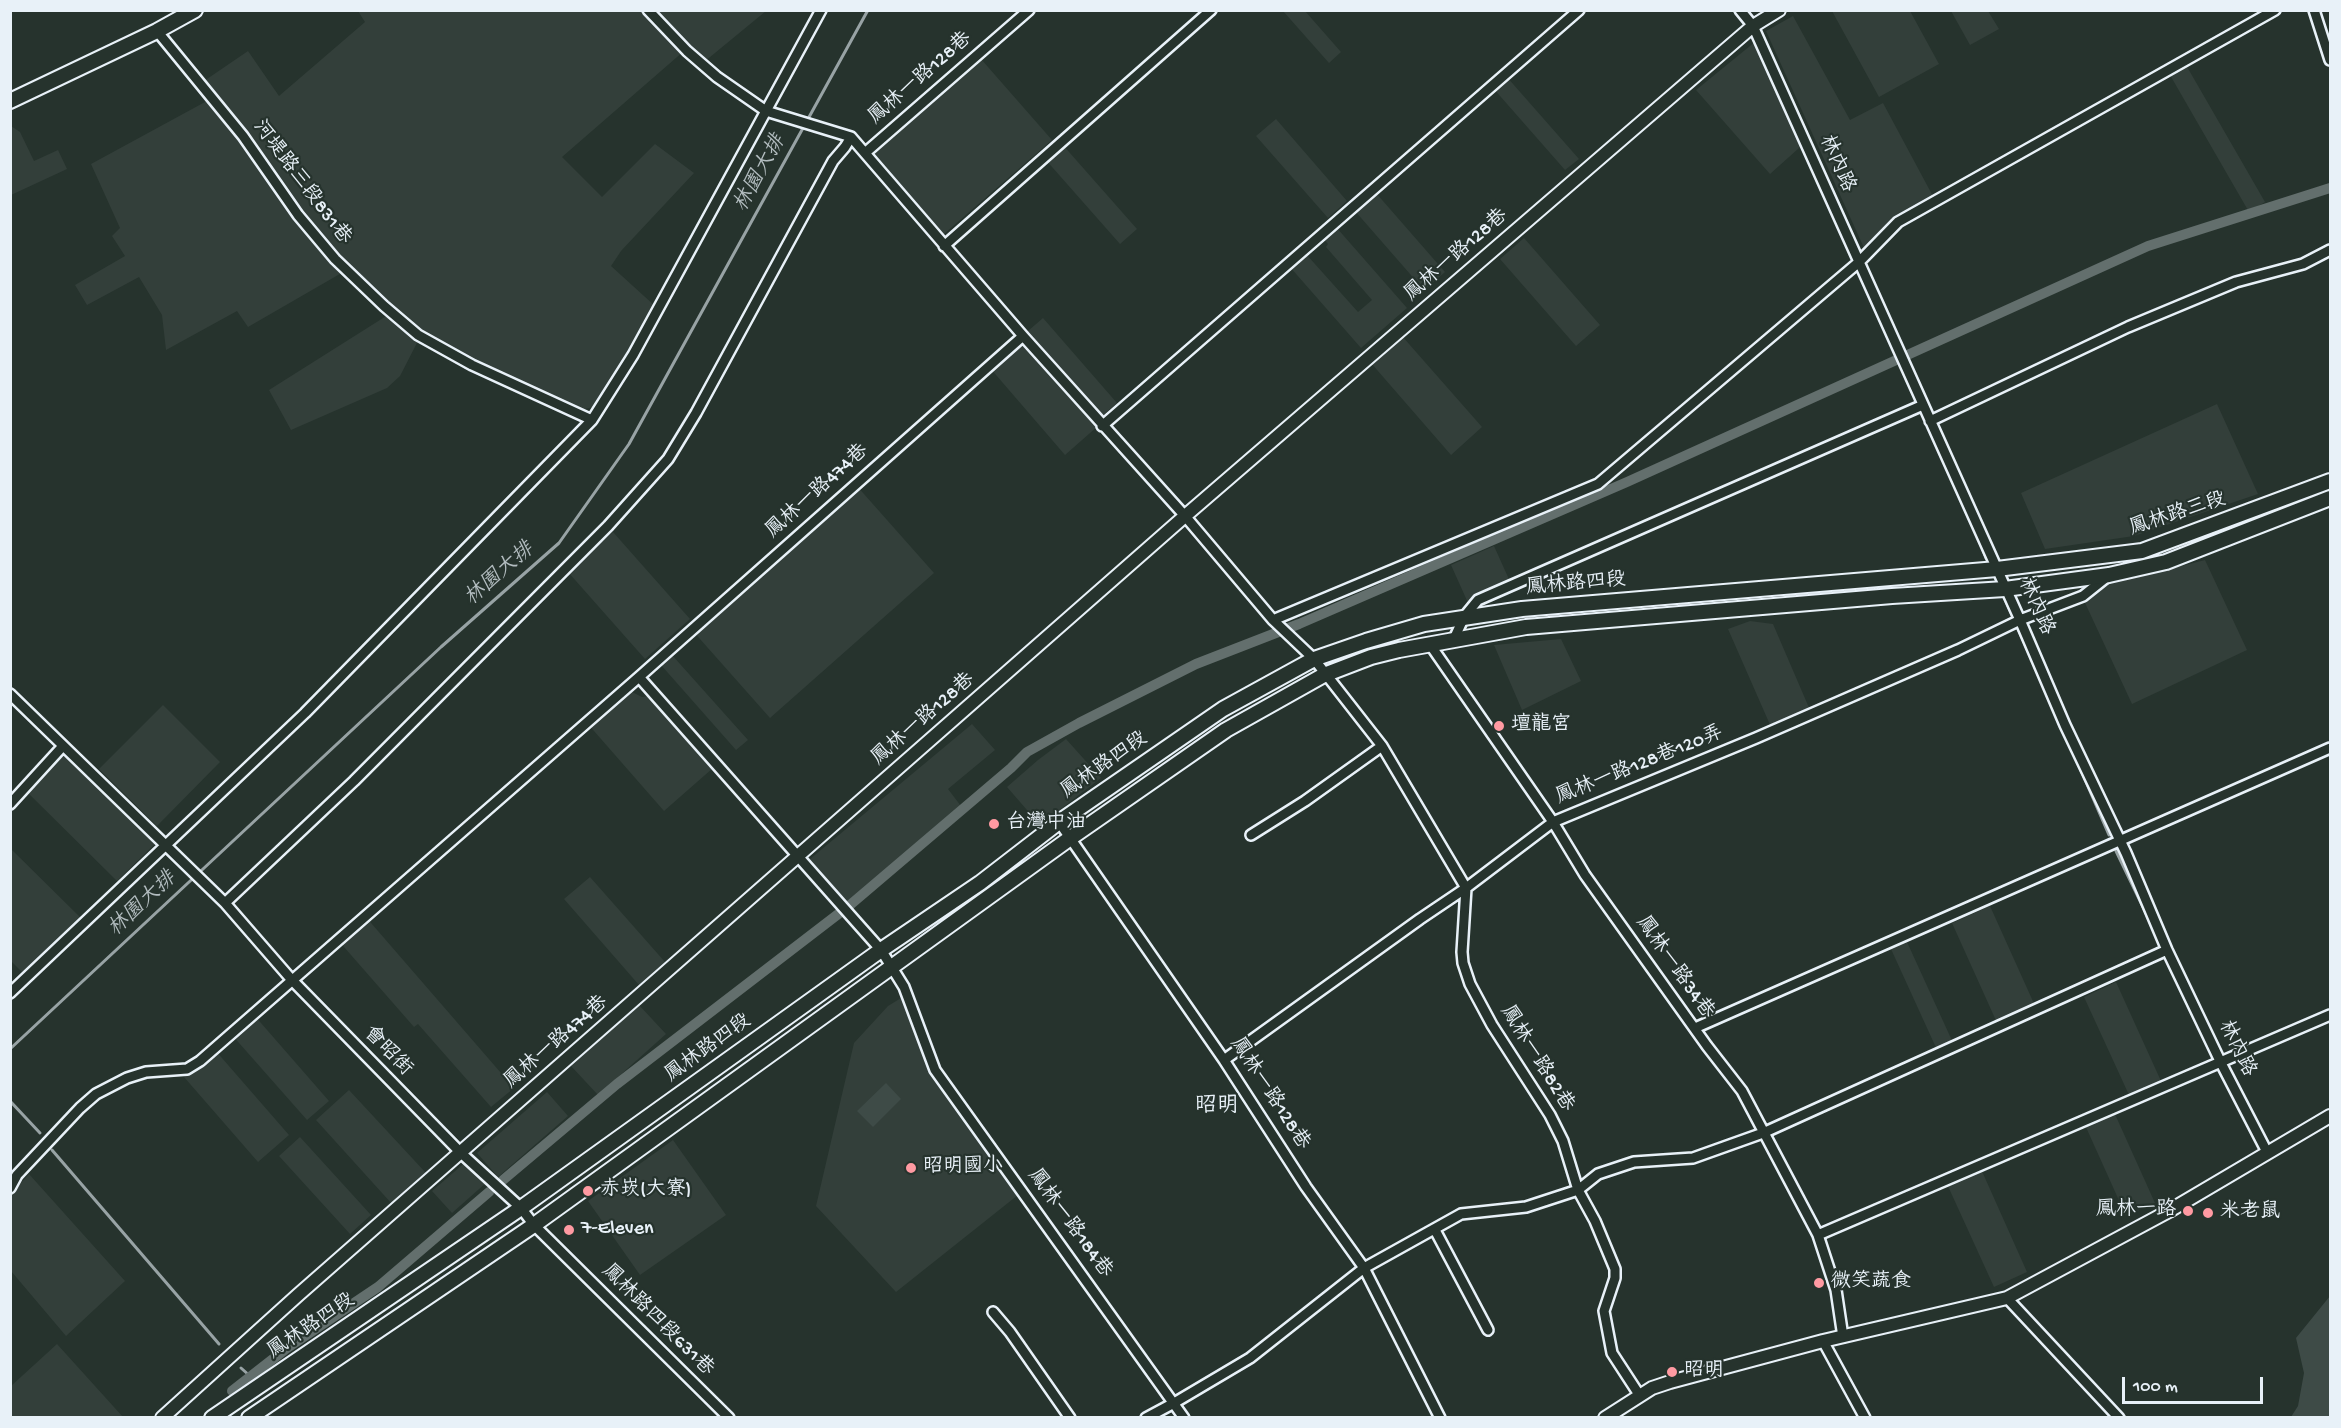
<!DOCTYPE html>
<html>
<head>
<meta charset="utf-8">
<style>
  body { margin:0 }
  #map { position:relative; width:2341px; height:1428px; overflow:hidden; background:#26332d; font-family:"Gochi Hand",sans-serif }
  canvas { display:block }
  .frame { position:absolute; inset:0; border:12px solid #e8f1f8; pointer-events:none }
  .scale { position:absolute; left:2122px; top:1377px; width:141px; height:27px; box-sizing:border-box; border:3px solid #e8f1f8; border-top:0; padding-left:8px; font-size:18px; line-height:21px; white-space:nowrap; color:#e8f1f8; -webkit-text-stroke:4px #26332d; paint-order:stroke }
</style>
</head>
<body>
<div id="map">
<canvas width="2341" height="1428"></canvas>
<div class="frame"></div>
<div class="scale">100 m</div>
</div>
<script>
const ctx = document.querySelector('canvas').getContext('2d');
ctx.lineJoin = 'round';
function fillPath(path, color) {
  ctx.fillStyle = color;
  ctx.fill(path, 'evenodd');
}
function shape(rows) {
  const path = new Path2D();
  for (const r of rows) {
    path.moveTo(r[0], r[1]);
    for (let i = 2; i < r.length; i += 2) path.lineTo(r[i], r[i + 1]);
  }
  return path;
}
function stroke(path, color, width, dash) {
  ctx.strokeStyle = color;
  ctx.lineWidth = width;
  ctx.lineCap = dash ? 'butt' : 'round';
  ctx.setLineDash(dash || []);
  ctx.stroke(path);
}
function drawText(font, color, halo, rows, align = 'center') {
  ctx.font = font + ' "Gochi Hand","LXGW WenKai TC",sans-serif';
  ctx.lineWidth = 4.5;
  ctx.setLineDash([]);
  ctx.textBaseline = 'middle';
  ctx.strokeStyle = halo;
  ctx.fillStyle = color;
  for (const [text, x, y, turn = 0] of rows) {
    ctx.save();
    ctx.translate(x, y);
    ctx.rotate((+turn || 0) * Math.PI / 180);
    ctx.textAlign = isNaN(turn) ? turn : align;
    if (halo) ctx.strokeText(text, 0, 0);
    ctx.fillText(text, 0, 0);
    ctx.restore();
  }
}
const built = shape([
  [358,11,766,11,704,62,684,51,562,157,602,197,655,144,694,173,621,251,611,266,655,306,602,401,594,407,579,410,419,339,400,376,387,388,291,430,269,390,391,313,345,271,248,327,237,311,166,350,162,315,139,277,87,305,75,285,125,256,112,236,120,228,91,164,205,102,204,81,248,51,279,96,365,22],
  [1283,11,1305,11,1341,52,1329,63],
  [1832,11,1910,11,1939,64,1879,97],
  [1951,11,1988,11,1999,29,1970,45],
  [1793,16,1850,120,1883,103,1935,200,1885,229,1864,248,1766,31],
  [1761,37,1808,140,1770,174,1696,90],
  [981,59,1052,140,944,234,873,153],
  [2186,65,2265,202,2249,212,2170,75],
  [1506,76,1579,159,1565,170,1493,88],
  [1276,119,1347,201,1328,218,1256,136],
  [11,126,20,132,34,161,58,150,67,169,11,195],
  [1062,144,1137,229,1120,244,1045,159],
  [1376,193,1445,272,1424,290,1355,211],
  [1336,227,1407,308,1361,348,1290,267,1306,254,1358,312,1372,300,1326,247,1328,244,1323,238],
  [1524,238,1600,325,1576,346,1500,259],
  [1043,318,1117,403,1102,416,1028,331],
  [1402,336,1482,427,1451,455,1371,363],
  [1023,340,1098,426,1065,455,990,368],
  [2217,404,2258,494,2134,536,2045,549,2021,493],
  [856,485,934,573,770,718,692,630],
  [613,532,690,619,645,659,568,572],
  [1494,546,1512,586,1469,605,1451,565],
  [2205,560,2247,650,2132,704,2080,592],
  [1750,621,1773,624,1810,710,1771,727,1728,629],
  [1561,639,1581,681,1522,710,1494,645],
  [672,655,748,740,736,750,661,665],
  [626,689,642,697,649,696,713,768,664,811,587,723],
  [163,705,220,762,157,826,99,769],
  [972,724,995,750,948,789,964,810,846,903,810,859],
  [1066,739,1101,778,1040,825,1007,787,1038,760],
  [63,752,155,844,117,881,25,790],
  [10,848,83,920,26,976,11,961],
  [590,877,665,962,639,985,564,899],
  [1990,906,2036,1008,1998,1025,1952,923],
  [365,916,514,1088,491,1107,418,1024,414,1027,337,939],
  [1907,942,1954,1045,1938,1052,1891,949],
  [2116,982,2161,1081,2129,1095,2084,997],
  [901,998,931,1076,1018,1195,896,1292,816,1206,854,1043,888,1006],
  [639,1005,666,1034,598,1095,571,1066],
  [254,1015,329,1101,307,1120,232,1035],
  [215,1050,289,1135,258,1162,184,1077],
  [349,1090,426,1173,392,1204,316,1120],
  [547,1092,568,1116,498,1177,477,1153],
  [2114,1112,2155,1203,2126,1216,2085,1125],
  [300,1137,371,1215,350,1234,279,1156],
  [673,1140,726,1215,640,1275,588,1201],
  [468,1160,487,1182,452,1213,432,1191],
  [1981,1169,2027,1272,1994,1287,1947,1184],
  [29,1174,125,1281,66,1336,11,1271,11,1194],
  [57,1344,123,1417,11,1417,11,1386]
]);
const green = shape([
  [886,1083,901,1099,873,1127,857,1111],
  [2330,1296,2330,1417,2291,1417,2298,1406,2304,1373,2296,1338]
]);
const stream = shape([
  [1976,532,1986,558],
  [2003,595,2012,615],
  [2017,627,2041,680],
  [2073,752,2109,835],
  [2116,851,2156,934],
  [10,1049,441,647,559,543,629,444,868,10],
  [10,1101,40,1133],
  [52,1150,219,1344],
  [241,1368,250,1376]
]);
const canal = shape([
  [503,1180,617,1084,850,905,1011,768,1027,752,1079,723,1196,664,1299,624,1627,482,2148,246,2330,188],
  [232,1391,287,1348,378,1287,489,1192]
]);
const street = shape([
  [648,10,687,51,717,77,766,111,851,137,1023,336,1185,516,1273,620,1314,659,1382,746,1466,888,1462,952,1463,963,1470,984,1492,1025,1550,1115,1563,1141,1578,1190,1595,1221,1615,1269,1615,1278,1604,1311,1612,1353,1640,1396],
  [1740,10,1753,26,2020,620,2065,725,2126,853,2167,950,2221,1063,2267,1152],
  [2314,10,2330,60],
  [157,31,243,136,298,215,335,259,384,306,418,335,472,365,592,420],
  [865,153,1029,10],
  [944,246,1211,10],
  [1930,421,2128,327,2236,282,2303,264,2330,250],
  [1102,426,1579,10],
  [1273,620,1598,484,1859,262,1898,222,2275,10],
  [1454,639,1464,617,1478,600,1923,405],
  [1429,643,1553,822,1585,875,1707,1046,1742,1091,1818,1235,1836,1290,1843,1337],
  [639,677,881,950,904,987,935,1070,1184,1418],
  [10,694,225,903,291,979,461,1153,521,1208,534,1225,729,1418],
  [10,804,63,746],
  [1059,822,1224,1060,1306,1187,1364,1268,1440,1418],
  [1251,835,1305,801,1382,746],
  [225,903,354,781,608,526,668,459,696,413,833,161,845,147,851,137],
  [10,993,305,713,592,420,633,355,821,10],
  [1695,1028,2330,748],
  [1224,1060,1420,919,1466,888,1553,822,1756,738,1958,650,2020,620,2083,596,2108,576],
  [10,1188,17,1175,80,1108,96,1094,127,1078,146,1072,187,1069,200,1061,639,677,1023,336],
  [1435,1230,1488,1330],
  [1818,1235,2330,1015],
  [2007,1298,2119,1418],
  [993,1312,1010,1332,1070,1418],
  [1823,1341,1865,1418],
  [1146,1418,1174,1403,1250,1358,1364,1268,1461,1214,1526,1207,1578,1190,1598,1174,1634,1162,1693,1158,1763,1133,2167,950]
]);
const secondary = shape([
  [162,1418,298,1295,1185,516,1753,26,1779,10],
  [1605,1418,1652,1388,1670,1382,1823,1341,2007,1298,2169,1211,2330,1116]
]);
const primary = shape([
  [10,101,157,31,195,10],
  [212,1418,521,1208,881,950,980,883,1059,822,1223,709,1314,659,1366,641,1424,624,1522,609,1997,569,2142,551,2330,481],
  [249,1418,534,1225,1069,839,1226,730,1324,675,1371,657,1399,650,1526,627,1892,596,2005,589,2109,575,2166,562,2330,498]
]);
const markers = [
  [1499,726,6,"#ff9aa2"],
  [994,824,6,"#ff9aa2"],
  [911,1168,6,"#ff9aa2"],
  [588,1191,6,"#ff9aa2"],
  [2188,1211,6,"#ff9aa2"],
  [2208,1213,6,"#ff9aa2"],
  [569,1230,6,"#ff9aa2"],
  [1819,1283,6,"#ff9aa2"],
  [1672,1372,6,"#ff9aa2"]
];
const streetNames = [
  ["鳳林一路128巷",921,79,-41],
  ["林內路",1836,164,66],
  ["河堤路三段831巷",301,183,53],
  ["鳳林一路128巷",1457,256,-41],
  ["鳳林一路474巷",818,492,-42],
  ["鳳林路三段",2178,515,-18],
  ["鳳林路四段",1576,585,-5],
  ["林內路",2035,607,66],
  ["鳳林一路128巷",924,720,-41],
  ["鳳林路四段",1105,766,-35],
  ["鳳林一路128巷120弄",1640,766,-22],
  ["鳳林一路34巷",1674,968,55],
  ["鳳林一路474巷",557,1043,-41],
  ["鳳林路四段",709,1049,-36],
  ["林內路",2236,1049,64],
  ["會昭街",387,1052,46],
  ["鳳林一路82巷",1536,1059,58],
  ["鳳林一路128巷",1269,1094,57],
  ["鳳林一路184巷",1069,1224,54],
  ["鳳林路四段631巷",657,1321,45],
  ["鳳林路四段",312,1327,-34]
];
const poiNames = [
  ["壇龍宮",1511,726],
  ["台灣中油",1006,824],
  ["昭明國小",923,1168],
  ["赤崁(大寮)",600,1191],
  ["鳳林一路",2176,1211,"right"],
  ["米老鼠",2220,1213],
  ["7-Eleven",581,1230],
  ["微笑蔬食",1831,1283],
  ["昭明",1684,1372]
];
const waterNames = [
  ["林園大排",761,174,-61],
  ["林園大排",500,575,-41],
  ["林園大排",143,905,-43]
];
const quarterNames = [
  ["昭明",1217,1108]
];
fillPath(built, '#333f3a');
fillPath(green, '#3e4b47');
stroke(stream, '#98a3a5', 3);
stroke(canal, '#636f6d', 10);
stroke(street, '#e8f1f8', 14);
stroke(secondary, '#e8f1f8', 16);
stroke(primary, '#e8f1f8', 18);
stroke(street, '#26332d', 9);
stroke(secondary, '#26332d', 12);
stroke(primary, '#26332d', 14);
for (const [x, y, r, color] of markers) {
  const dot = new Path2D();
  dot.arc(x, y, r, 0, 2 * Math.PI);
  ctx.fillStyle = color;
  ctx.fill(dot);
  stroke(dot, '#26332d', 2);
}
drawText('20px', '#e8f1f8', '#26332d', streetNames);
drawText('20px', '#e8f1f8', '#26332d', poiNames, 'left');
drawText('italic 21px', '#b3bdc0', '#26332d', waterNames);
drawText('22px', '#e8f1f8', '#26332d', quarterNames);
</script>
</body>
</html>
